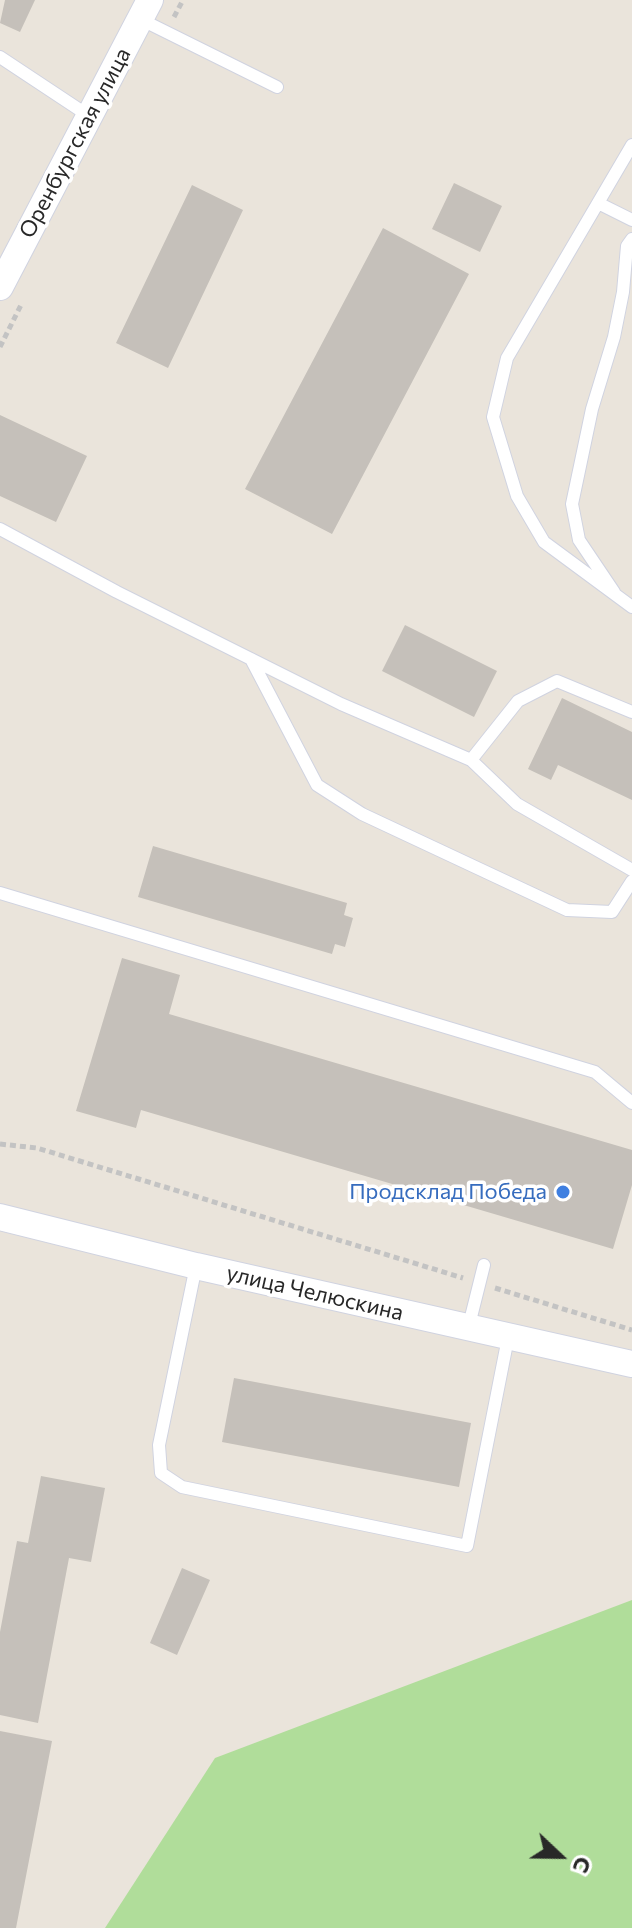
<!DOCTYPE html>
<html>
<head>
<meta charset="utf-8">
<style>
  body { margin:0 }
  #map { position:relative; width:632px; height:1928px; overflow:hidden; background:#eae4db; font-family:Commissioner,sans-serif }
  canvas { display:block }
  .north { position:absolute; left:520px; top:1816px; width:80px; height:80px; -webkit-text-stroke:6px #fff; paint-order:stroke; rotate:112deg; font-size:22px; font-weight:700; line-height:32px; text-align:center; color:#282828 }
  .north::after { content:''; display:block; margin:auto; width:28px; height:36px; background:#282828; clip-path:polygon(50% 0,100% 100%,50% 72%,0 100%) }
</style>
</head>
<body>
<div id="map">
<canvas width="632" height="1928"></canvas>
<div class="north">С</div>
</div>
<script>
const ctx = document.querySelector('canvas').getContext('2d');
ctx.lineJoin = 'round';
function fillPath(path, color) {
  ctx.fillStyle = color;
  ctx.fill(path, 'evenodd');
}
function shape(rows) {
  const path = new Path2D();
  for (const r of rows) {
    path.moveTo(r[0], r[1]);
    for (let i = 2; i < r.length; i += 2) path.lineTo(r[i], r[i + 1]);
  }
  return path;
}
function stroke(path, color, width, dash) {
  ctx.strokeStyle = color;
  ctx.lineWidth = width;
  ctx.lineCap = dash ? 'butt' : 'round';
  ctx.setLineDash(dash || []);
  ctx.stroke(path);
}
function drawText(font, color, halo, rows, align = 'center') {
  ctx.font = font + ' Commissioner,sans-serif';
  ctx.lineWidth = 7;
  ctx.setLineDash([]);
  ctx.textBaseline = 'middle';
  ctx.strokeStyle = halo;
  ctx.fillStyle = color;
  for (const [text, x, y, turn = 0] of rows) {
    ctx.save();
    ctx.translate(x, y);
    ctx.rotate((+turn || 0) * Math.PI / 180);
    ctx.textAlign = isNaN(turn) ? turn : align;
    if (halo) ctx.strokeText(text, 0, 0);
    ctx.fillText(text, 0, 0);
    ctx.restore();
  }
}
const green = shape([
  [632,1600,632,1928,105,1928,215,1758]
]);
const building = shape([
  [5,0,35,0,20,32,0,23],
  [454,183,502,206,480,252,432,229],
  [192,185,243,210,168,368,116,343],
  [383,228,469,274,332,534,245,489],
  [0,415,87,456,56,522,0,496],
  [405,625,497,671,474,717,382,671],
  [562,698,632,732,632,800,558,765,551,780,528,769],
  [153,846,347,903,344,915,353,918,345,947,335,944,332,954,138,897],
  [122,958,180,975,169,1014,632,1150,632,1185,613,1249,141,1110,136,1128,76,1111],
  [234,1378,471,1423,459,1487,222,1442],
  [41,1476,105,1488,91,1562,69,1558,38,1723,0,1715,0,1632,17,1541,28,1543],
  [182,1568,210,1580,177,1655,150,1643],
  [0,1731,52,1741,16,1928,0,1928]
]);
const path = shape([
  [174,17,183,0],
  [0,347,21,305],
  [0,1144,37,1148,463,1278],
  [495,1288,632,1330]
]);
const service = shape([
  [140,19,277,87],
  [0,57,89,116],
  [632,145,507,358,493,417,517,496,544,542,632,607],
  [598,203,632,220],
  [0,529,117,592,341,704,471,760,517,804,632,870],
  [614,592,579,540,572,504,592,409,614,337,623,292,627,246,632,239],
  [251,659,317,785,362,814,567,910,612,912,632,881],
  [471,760,518,701,557,681,632,712],
  [0,893,595,1072,632,1103],
  [196,1266,159,1445,161,1473,182,1487,467,1546,508,1338],
  [468,1329,484,1265]
]);
const minor = shape([
  [0,287,150,0],
  [0,1217,196,1266,632,1364]
]);
const markers = [
  [563,1192,8,"#3f7fe0"]
];
const streetNames = [
  ["Оренбургская улица",75,143,-62],
  ["улица Челюскина",315,1293,13]
];
const shopNames = [
  ["Продсклад Победа",547,1192]
];
fillPath(green, '#b0dd9a');
fillPath(building, '#c5c0ba');
stroke(service, '#d0d3e0', 14);
stroke(minor, '#d0d3e0', 28);
stroke(path, '#c3c3c3', 5, [6, 4]);
stroke(service, '#fff', 12);
stroke(minor, '#fff', 26);
for (const [x, y, r, color] of markers) {
  const dot = new Path2D();
  dot.arc(x, y, r, 0, 2 * Math.PI);
  ctx.fillStyle = color;
  ctx.fill(dot);
  stroke(dot, '#fff', 3);
}
drawText('22px', '#282828', '#fff', streetNames);
drawText('22px', '#366cbe', '#fff', shopNames, 'right');
</script>
</body>
</html>
